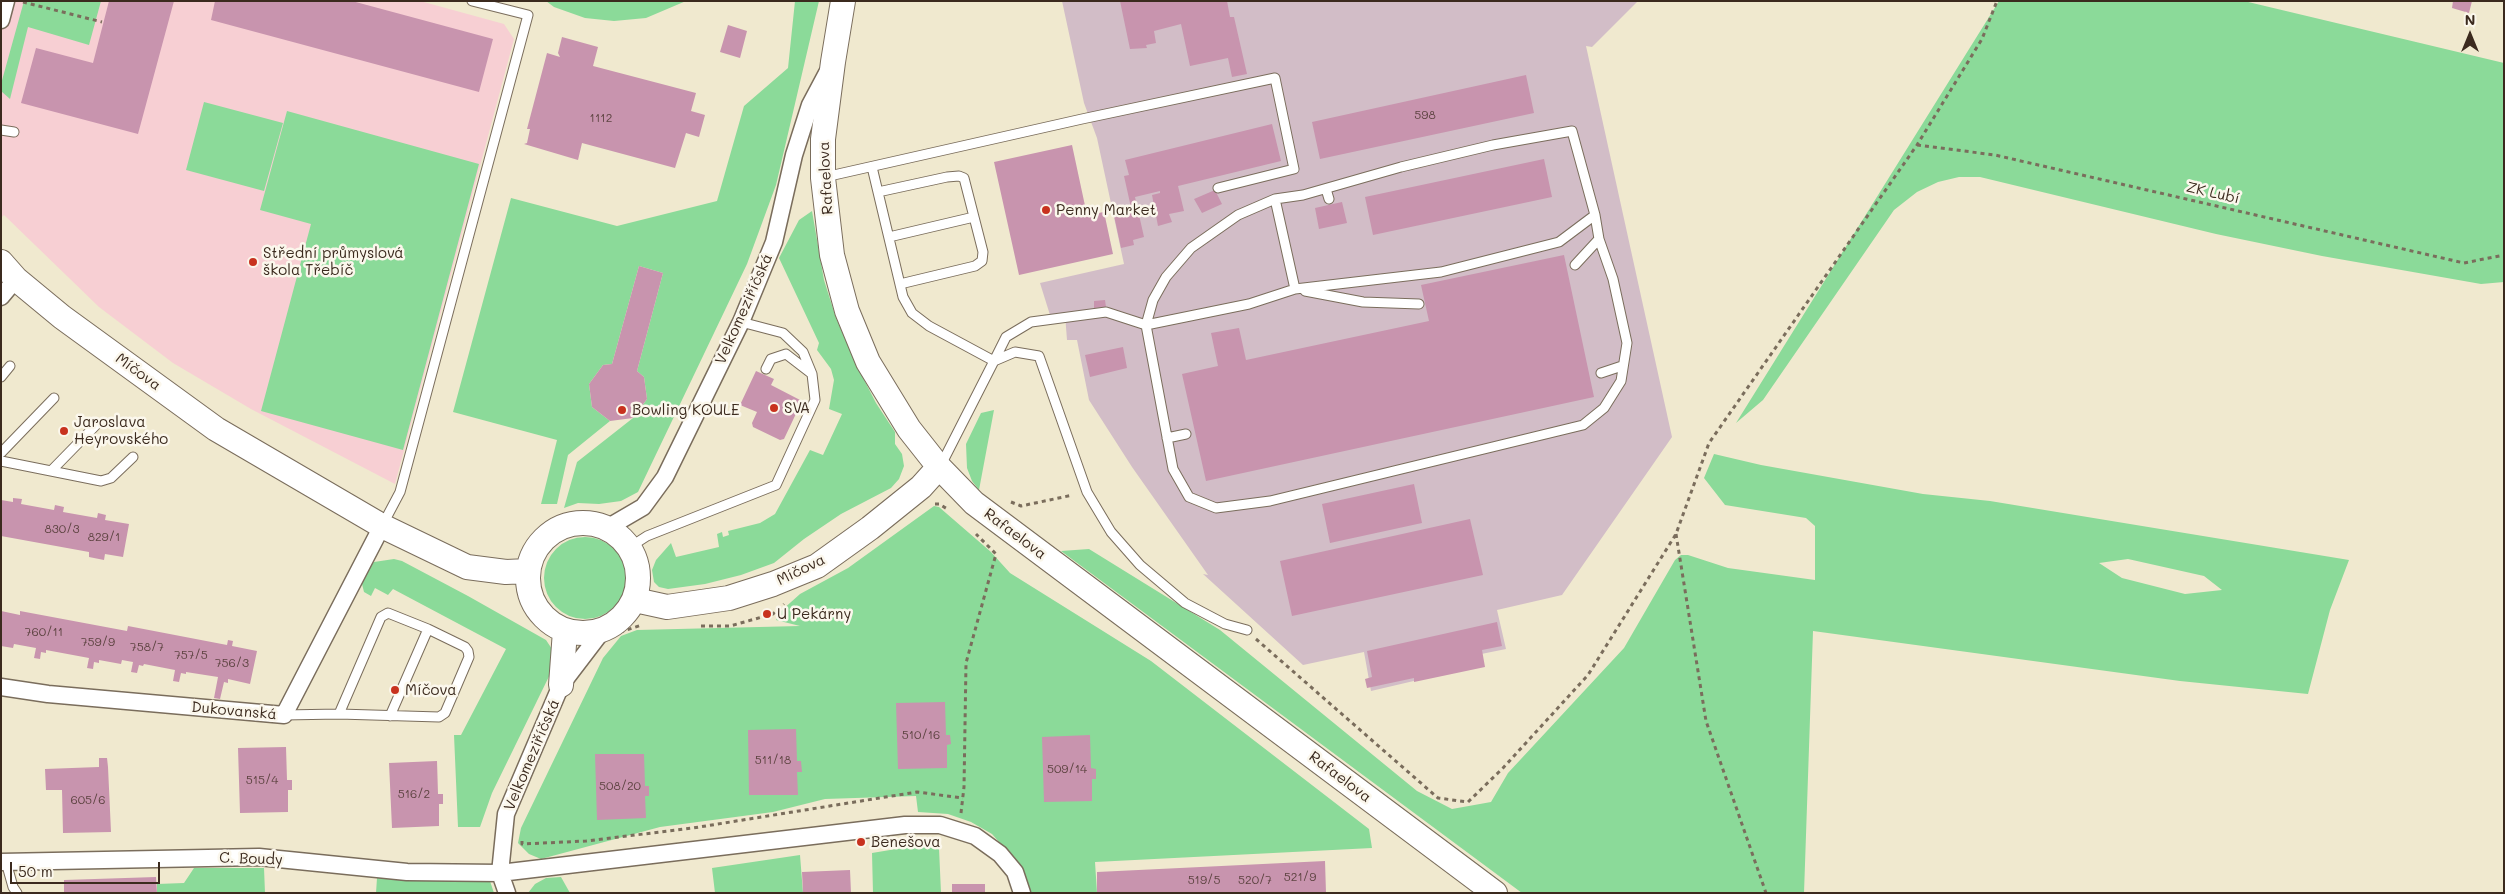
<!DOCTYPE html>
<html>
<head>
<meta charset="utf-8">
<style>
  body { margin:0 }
  #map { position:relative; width:2505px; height:894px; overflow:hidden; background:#f0e9cf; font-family:Mali,sans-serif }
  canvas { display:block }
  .frame { position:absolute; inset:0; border:2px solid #3b2a1e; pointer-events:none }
  .north { position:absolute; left:2445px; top:10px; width:50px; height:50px; -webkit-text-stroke:4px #fbf7ec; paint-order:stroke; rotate:0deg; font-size:14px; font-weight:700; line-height:20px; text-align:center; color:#3b2a1e }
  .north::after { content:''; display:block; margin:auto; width:18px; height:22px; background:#3b2a1e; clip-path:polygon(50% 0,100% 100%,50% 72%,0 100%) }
  .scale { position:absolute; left:10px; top:862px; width:150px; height:22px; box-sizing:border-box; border:2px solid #3b2a1e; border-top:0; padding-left:6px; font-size:15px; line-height:18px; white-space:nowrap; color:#3b2a1e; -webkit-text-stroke:4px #fbf7ec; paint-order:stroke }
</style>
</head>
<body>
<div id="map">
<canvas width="2505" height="894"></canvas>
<div class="frame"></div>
<div class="north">N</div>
<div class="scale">50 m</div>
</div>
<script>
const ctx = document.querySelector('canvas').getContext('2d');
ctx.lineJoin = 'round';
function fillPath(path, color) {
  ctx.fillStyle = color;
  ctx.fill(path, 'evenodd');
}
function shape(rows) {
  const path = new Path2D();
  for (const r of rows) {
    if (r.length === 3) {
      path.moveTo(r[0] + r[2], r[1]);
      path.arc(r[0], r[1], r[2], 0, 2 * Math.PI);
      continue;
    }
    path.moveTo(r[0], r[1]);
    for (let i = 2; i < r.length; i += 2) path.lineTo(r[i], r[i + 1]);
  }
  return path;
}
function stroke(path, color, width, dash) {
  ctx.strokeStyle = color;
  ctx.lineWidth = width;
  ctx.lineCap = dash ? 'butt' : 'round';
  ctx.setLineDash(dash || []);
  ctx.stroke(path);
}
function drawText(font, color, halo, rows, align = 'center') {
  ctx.font = font + ' Mali,sans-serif';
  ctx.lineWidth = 5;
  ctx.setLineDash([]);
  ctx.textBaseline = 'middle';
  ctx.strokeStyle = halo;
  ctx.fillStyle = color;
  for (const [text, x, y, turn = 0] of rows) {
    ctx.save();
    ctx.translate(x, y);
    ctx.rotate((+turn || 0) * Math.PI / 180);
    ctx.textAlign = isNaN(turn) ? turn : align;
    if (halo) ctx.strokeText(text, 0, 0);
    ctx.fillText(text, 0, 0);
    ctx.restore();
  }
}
const built = shape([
  [1,1,420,1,504,24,514,39,395,484,251,409,173,363,99,307,4,215,1,218]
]);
const industrial = shape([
  [1062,1,1638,1,1592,47,1586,46,1672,437,1562,595,1497,610,1506,649,1417,667,1418,680,1371,691,1364,652,1303,665,1203,574,1208,575,1132,467,1089,400,1077,340,1067,340,1065,314,1050,315,1040,283,1124,264,1097,138,1084,103]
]);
const green = shape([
  [24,1,101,1,89,45,28,27,10,99,1,91,1,84],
  [546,1,686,1,646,18,614,21,585,18,554,7],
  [795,1,819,1,776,185,747,264,638,492,621,501,599,504,578,503,564,508,577,462,633,418,647,399,644,377,637,371,663,273,639,266,612,364,603,365,589,384,592,407,610,421,568,455,557,504,541,504,557,440,453,412,511,198,617,226,717,201,744,106,788,68],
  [1999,1,2244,1,2504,63,2504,282,2481,284,2322,256,2216,234,1980,177,1959,177,1938,182,1917,192,1894,210,1763,400,1736,423],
  [204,102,283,123,264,191,186,170],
  [287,111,479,164,403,450,261,411,311,224,260,210],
  [812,211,824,280,836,318,856,364,876,403,895,432,895,444,902,454,904,466,899,479,891,488,841,514,804,539,774,563,741,575,705,584,668,589,659,587,654,582,652,570,656,560,671,543,676,557,719,547,717,534,722,532,723,537,729,535,728,531,760,523,775,514,810,450,823,455,842,414,829,409,834,380,831,369,817,350,819,343,779,258,799,220],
  [994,410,979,490,972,481,967,468,966,444,981,413],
  [1714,454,1761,465,1923,494,1990,501,2349,560,2330,610,2308,694,2180,681,1813,631,1804,893,1522,893,1061,551,1089,549,1220,630,1417,791,1452,809,1491,802,1508,773,1624,648,1675,560,1681,555,1688,555,1728,568,1815,580,1815,526,1806,518,1725,505,1704,478],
  [2128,559,2204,576,2222,590,2185,594,2122,578,2099,563],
  [934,506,939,507,991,552,1010,573,1151,661,1369,829,1372,848,1095,862,1097,893,1031,893,1023,869,992,834,971,822,948,814,918,812,916,796,825,799,773,812,660,827,541,859,529,854,518,843,521,828,603,658,621,636,637,630,800,626,776,620,781,611,800,594,848,568],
  [585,578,41],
  [394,559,402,561,468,596,546,640,558,658,492,793,480,827,458,827,454,735,461,735,506,649,393,589,388,595,375,588,371,596,364,592,360,576,366,568,374,562],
  [914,846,939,848,941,893,873,893,872,853],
  [800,855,803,893,715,893,712,868],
  [194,868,264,868,265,893,157,893,157,884,184,883],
  [561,877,570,893,528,893,535,884,546,878],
  [377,878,490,881,494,893,376,893]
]);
const building = shape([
  [109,1,174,1,138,134,21,103,36,48,93,63],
  [215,1,352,1,493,39,479,92,211,20],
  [1120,1,1227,1,1230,17,1234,17,1247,74,1232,77,1228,58,1190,66,1181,24,1154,31,1156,43,1146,45,1147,48,1130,49],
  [2453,1,2472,1,2469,13,2452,8],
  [728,25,747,31,740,58,720,52],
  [562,37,598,47,593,66,696,93,691,111,705,115,699,137,686,133,675,168,582,143,578,160,524,144,527,143,530,129,527,129,547,53,560,57,558,53],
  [1526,75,1534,113,1320,159,1312,122],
  [1272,124,1281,161,1178,186,1184,211,1169,214,1172,222,1158,226,1152,195,1160,193,1160,191,1135,197,1144,237,1133,240,1134,245,1121,248,1112,206,1116,217,1132,212,1124,176,1129,175,1125,160],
  [1072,145,1087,215,1104,212,1113,254,1019,275,994,162],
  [1544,159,1552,197,1373,235,1365,197],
  [1215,190,1222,204,1202,213,1194,199],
  [1342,202,1347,223,1319,229,1315,208],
  [1564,255,1594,397,1206,481,1182,374,1218,366,1211,333,1239,328,1246,360,1429,321,1421,285],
  [639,266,663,273,637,371,644,377,647,399,633,418,610,421,592,407,589,384,603,365,612,364],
  [1105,300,1106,307,1094,308,1094,301],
  [1123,347,1127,368,1090,377,1085,355],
  [756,371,774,379,771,385,802,401,784,439,780,440,753,427,752,423,757,412,740,405],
  [1414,484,1422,523,1330,543,1322,504],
  [13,498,22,499,21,504,54,510,55,505,64,507,63,512,97,518,98,513,106,515,105,520,129,524,123,557,105,554,104,560,89,557,89,552,1,536,1,500,13,502],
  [1470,519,1483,575,1292,616,1280,561],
  [1,611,20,615,20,611,127,631,128,626,227,645,228,640,233,641,232,646,257,651,250,684,228,679,228,683,224,682,220,699,214,698,218,677,186,672,186,674,181,673,179,682,173,681,175,670,144,664,143,666,139,665,137,673,131,672,133,662,122,660,121,664,99,660,99,663,94,662,93,669,87,668,89,658,46,650,46,653,41,652,40,659,34,658,36,648,14,644,13,648,1,646],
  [1497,622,1502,646,1482,650,1485,667,1414,682,1414,678,1367,688,1365,679,1372,677,1367,651],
  [945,702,946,735,950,735,951,744,947,745,947,768,898,769,896,703],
  [796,729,797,761,801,761,802,772,797,772,798,795,749,795,748,730],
  [1090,735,1091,768,1096,769,1096,779,1092,779,1092,801,1044,802,1042,737],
  [286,747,287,780,292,780,292,790,288,790,288,812,240,813,238,748],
  [595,754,644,754,645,786,649,786,649,796,645,796,646,818,597,820],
  [99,758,107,758,108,767,111,832,63,833,62,790,46,790,45,769,99,767],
  [437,761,438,794,443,794,443,804,439,804,439,826,392,828,389,763],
  [1325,861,1326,893,1097,893,1097,872],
  [850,870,851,893,803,893,802,872],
  [156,877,157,893,64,893,64,880],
  [952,884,985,884,985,893,952,893]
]);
const path = shape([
  [23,2,102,22],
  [1917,145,1995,155,2464,263,2504,255],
  [1011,502,1021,506,1073,495],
  [935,504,939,504,949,510],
  [1676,534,1706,721,1766,893],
  [701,626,730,626,773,614,784,604],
  [620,632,642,625],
  [1256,639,1438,798,1468,802,1503,768,1588,675,1676,534,1709,443,1917,145,1982,39,1997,1],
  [961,813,964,787,966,663,996,554,976,534],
  [522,841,522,844,586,841,693,828,917,792,963,798]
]);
const lane = shape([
  [1,130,14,132],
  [872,167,903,297,912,313,929,326,994,361,1006,337,1031,322,1106,312,1146,325,1173,469,1189,497,1216,508,1270,501,1583,425,1604,408,1621,381,1627,343,1613,279,1599,239,1595,215,1572,131,1493,145,1401,167,1303,195,1275,199,1238,215,1191,248,1166,277,1153,300,1146,325,1249,304,1295,289,1275,199],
  [825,177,1082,119,1275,78,1294,169,1218,188],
  [1326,189,1329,199],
  [878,192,947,177,959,176,964,178,983,252,982,261,975,266,900,284],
  [889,237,974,217],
  [1575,265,1599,239],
  [1295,289,1441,272,1559,242,1595,215],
  [1305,291,1363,302,1419,304],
  [766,369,771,359,786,354,812,374],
  [1601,373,1622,366],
  [1,377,10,366],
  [1167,438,1186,434],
  [1,453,54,398],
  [1,461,101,481,111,478,133,457],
  [941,465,994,361,1015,352,1039,356,1087,492,1111,532,1140,565,1185,603,1225,624,1247,630],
  [51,471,96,425],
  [382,526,400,492,528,15,472,1],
  [630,547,647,536,776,485,815,400,812,374,803,352,783,333,741,322],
  [284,715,339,714,439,717,445,713,469,657,468,651,465,647,428,629,388,613,381,617,339,714],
  [390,716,428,629],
  [6,862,13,887,17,893]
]);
const street = shape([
  [1,20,6,1],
  [1,297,16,279],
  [607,528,643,507,665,477,741,322,774,242,794,155,810,105,827,73],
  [1,687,48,694,284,715,382,526],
  [1,862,259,857,407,872,500,873,905,825,940,825,975,836,1000,854,1015,872,1022,893],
  [507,893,500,873,506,814,561,685,603,630]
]);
const secondary = shape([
  [843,1,833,62,823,139,823,178,832,255,847,311,868,362,909,429,939,467,974,503,1495,893],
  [1,262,16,279,62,317,216,429,382,526,467,567,506,572,528,571],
  [583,578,55],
  [635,600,667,607,729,598,773,584,817,566,870,528,921,487,939,467],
  [561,685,565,631]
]);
const markers = [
  [1046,210,5,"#c8321e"],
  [253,262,5,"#c8321e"],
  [774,408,5,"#c8321e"],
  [622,410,5,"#c8321e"],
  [64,431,5,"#c8321e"],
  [767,614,5,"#c8321e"],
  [395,690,5,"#c8321e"],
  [861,842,5,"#c8321e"]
];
const numberNames = [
  ["598",1425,115],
  ["1112",601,118],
  ["830/3",62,529],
  ["829/1",104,537],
  ["760/11",44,632],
  ["759/9",98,642],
  ["758/7",147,647],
  ["757/5",191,655],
  ["756/3",232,663],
  ["510/16",921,735],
  ["511/18",773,760],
  ["509/14",1067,769],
  ["515/4",262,780],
  ["508/20",620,786],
  ["516/2",414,794],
  ["605/6",88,800],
  ["521/9",1300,877],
  ["519/5",1204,880],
  ["520/7",1255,880]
];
const streetNames = [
  ["Rafaelova",826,178,-93],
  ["ZK Lubí",2213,193,13],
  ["Velkomeziříčská",744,309,-66],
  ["Míčova",138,372,36],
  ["Rafaelova",1015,534,37],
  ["Míčova",801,570,-26],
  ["Dukovanská",234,711,5],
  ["Velkomeziříčská",532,755,-67],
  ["Rafaelova",1340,777,37],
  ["C. Boudy",251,859,2]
];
const poiNames = [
  ["Penny Market",1056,210],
  ["Střední průmyslová",263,253],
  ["škola Třebíč",263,270],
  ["SVA",784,408],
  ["Bowling KOULE",632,410],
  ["Jaroslava",74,422],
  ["Heyrovského",74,439],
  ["U Pekárny",777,614],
  ["Míčova",405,690],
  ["Benešova",871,842]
];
fillPath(built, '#f7cfd3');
fillPath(industrial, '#d2bdc7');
fillPath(green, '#8bda99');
fillPath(building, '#c894ae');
stroke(lane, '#7a6d5c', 11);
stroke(street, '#7a6d5c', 19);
stroke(secondary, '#7a6d5c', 26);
stroke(path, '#7a6d5c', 3, [4, 4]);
stroke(lane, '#fff', 9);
stroke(street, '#fff', 16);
stroke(secondary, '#fff', 24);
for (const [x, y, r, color] of markers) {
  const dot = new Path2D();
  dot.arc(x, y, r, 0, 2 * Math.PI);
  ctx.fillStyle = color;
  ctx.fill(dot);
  stroke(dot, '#fbf7ec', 2);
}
drawText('12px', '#5e4442', null, numberNames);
drawText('15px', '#3b2a1e', '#fbf7ec', streetNames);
drawText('15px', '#3b2a1e', '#fbf7ec', poiNames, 'left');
</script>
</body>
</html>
